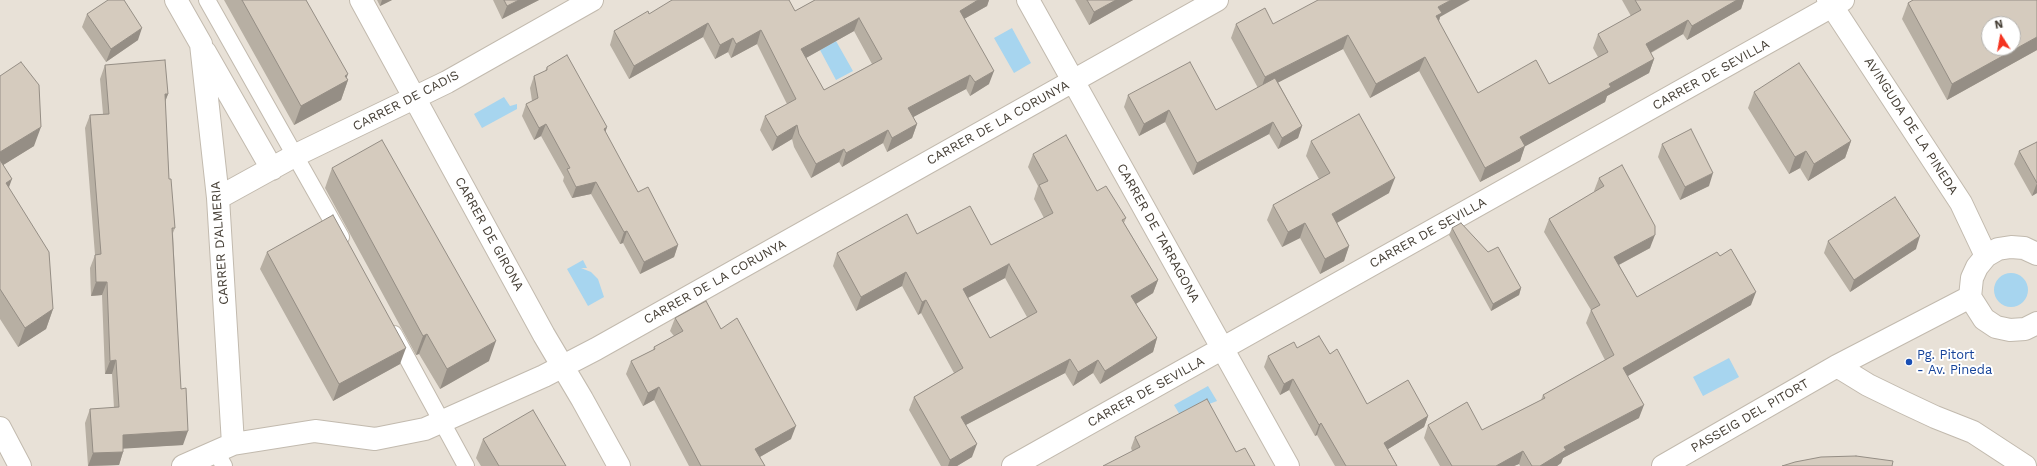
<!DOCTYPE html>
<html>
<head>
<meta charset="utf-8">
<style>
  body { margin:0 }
  #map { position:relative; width:2037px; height:466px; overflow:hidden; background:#f4f0e8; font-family:"Work Sans",sans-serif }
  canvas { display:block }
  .north { position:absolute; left:1981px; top:16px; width:40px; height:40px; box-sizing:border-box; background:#fff; border:1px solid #b5b3af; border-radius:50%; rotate:349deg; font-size:11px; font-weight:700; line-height:16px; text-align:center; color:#474037 }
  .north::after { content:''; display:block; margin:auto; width:14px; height:18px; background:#f4331f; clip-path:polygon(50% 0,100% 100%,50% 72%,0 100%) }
</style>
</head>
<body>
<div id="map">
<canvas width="2037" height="466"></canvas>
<div class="north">N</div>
</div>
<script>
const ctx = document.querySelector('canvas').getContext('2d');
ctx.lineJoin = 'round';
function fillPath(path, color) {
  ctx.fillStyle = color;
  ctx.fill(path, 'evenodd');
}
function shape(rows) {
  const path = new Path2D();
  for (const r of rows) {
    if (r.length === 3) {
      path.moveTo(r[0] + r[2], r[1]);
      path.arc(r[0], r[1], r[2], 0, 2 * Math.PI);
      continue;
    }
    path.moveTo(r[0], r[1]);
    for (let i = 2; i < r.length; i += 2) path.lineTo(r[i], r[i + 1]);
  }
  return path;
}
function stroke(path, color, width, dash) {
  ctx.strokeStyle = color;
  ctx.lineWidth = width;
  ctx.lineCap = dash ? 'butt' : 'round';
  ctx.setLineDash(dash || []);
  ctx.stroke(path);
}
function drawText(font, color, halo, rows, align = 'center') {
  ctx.font = font + ' "Work Sans",sans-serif';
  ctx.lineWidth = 4;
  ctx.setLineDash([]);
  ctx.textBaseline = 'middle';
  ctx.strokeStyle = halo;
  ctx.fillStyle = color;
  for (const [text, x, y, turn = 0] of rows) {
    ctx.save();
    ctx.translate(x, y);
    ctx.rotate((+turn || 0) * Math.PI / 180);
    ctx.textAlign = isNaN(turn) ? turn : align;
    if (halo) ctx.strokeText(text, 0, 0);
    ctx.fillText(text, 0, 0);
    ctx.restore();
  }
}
const residential = shape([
  [0,0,2037,0,2037,466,0,466],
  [1989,24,2013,24,2013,48,1989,48]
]);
const water = shape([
  [1012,28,1031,63,1014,73,994,38],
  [836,41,853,71,836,80,820,50],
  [504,97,510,106,517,104,517,109,482,128,474,114],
  [583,260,587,268,581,268,591,272,598,279,604,297,588,306,567,269],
  [2011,290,17],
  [1729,358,1739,377,1703,396,1693,377],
  [1208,386,1217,401,1180,415,1174,405]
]);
const service = shape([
  [207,0,341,237],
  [394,334,466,466],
  [216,452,224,466]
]);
const minor = shape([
  [176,0,201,44,218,198,233,444],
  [361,0,544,335,582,399,619,466],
  [1028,0,1288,466],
  [1828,0,1961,203,1986,256],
  [205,52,272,169],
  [218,198,296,155,447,82,592,0],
  [2037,254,2024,248,2011,247,1998,249,1986,256,1977,267,1972,278,1970,297,1984,319,1996,327,2010,330,2025,329,2037,323],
  [1837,366,1868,385,1903,402,1935,417,1973,432,2025,466],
  [0,428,20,466],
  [183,466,233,444,315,431,375,439,425,429,544,376,596,349,1217,0],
  [1013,466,1843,0],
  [1663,466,1837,366,1970,297]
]);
const wall = shape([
  [224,0,306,0,348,80,341,100,294,125],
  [377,0,392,0,380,6],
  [493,0,539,0,502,19],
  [815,0,989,0,987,6,964,19,989,84,970,96,966,89,913,117,917,124,912,138,887,152,883,143,842,167,839,162,811,178,794,147,792,139,772,151,760,130,765,116,787,104,757,44,731,58,728,52,715,59,703,37,629,79,610,45,614,31,649,14,795,11],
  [854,31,872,64,824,90,806,58],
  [1075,0,1133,0,1089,25],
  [1622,0,1744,0,1741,9,1687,40,1683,34,1651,53,1654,59,1649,73,1607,96,1605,102,1525,146,1520,161,1480,182,1419,71,1370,98,1343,49,1278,82,1302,126,1298,138,1278,149,1269,134,1193,175,1165,122,1139,136,1124,107,1128,95,1216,110,1258,88,1231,38,1236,24,1273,24,1440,17,1439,22,1478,93,1549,84,1598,57,1593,48,1598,34,1631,16],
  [2037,0,2037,50,1947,100,1902,19,1908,3],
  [87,14,138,40,106,62,82,27],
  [105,65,168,94,165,102,169,179,175,228,173,233,183,445,123,448,123,452,119,465,88,466,85,423,90,409,114,408,112,374,105,374,102,295,91,296,90,268,95,255,85,128,90,115,103,114,100,79],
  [547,67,607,127,605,132,638,192,678,245,674,257,640,274,623,243,620,244,591,194,572,198,563,181,564,177,541,136,534,140,522,116,526,104,532,101,530,88,534,76,545,71],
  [0,76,34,146,3,165,9,188,53,309,46,329,18,347,0,319],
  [1754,92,1851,141,1845,158,1808,181,1800,168,1789,174,1748,108],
  [1311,141,1389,193,1337,223,1349,246,1344,261,1320,274,1300,238,1282,247,1267,220,1273,205,1319,179,1306,156],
  [2037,142,2037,193,2032,196,2014,164,2019,151],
  [1662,144,1709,186,1680,200,1658,157],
  [1033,154,1097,191,1126,218,1124,223,1158,280,1153,293,1136,304,1157,338,1153,352,1100,384,1093,373,1073,386,1065,373,966,425,972,457,957,466,941,466,909,410,914,397,954,373,921,313,918,315,902,286,856,311,833,266,837,253,917,234,991,245,1044,218,1034,199,1038,186,1028,167],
  [1005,278,1027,317,990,338,968,298],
  [332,168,489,361,440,389,419,354,416,355,325,188],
  [1599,178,1650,248,1619,265,1637,297,1751,305,1628,376,1639,418,1563,458,1561,463,1557,466,1520,466,1519,464,1514,466,1440,466,1424,438,1428,425,1482,430,1541,400,1543,395,1605,360,1586,323,1591,310,1544,232,1549,219,1595,192,1594,191],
  [1452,228,1521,288,1519,295,1491,311,1449,235],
  [1828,241,1916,249,1850,292,1824,253],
  [267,252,400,364,333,401,260,269],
  [675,318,721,329,791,439,760,457,765,466,689,466,654,400,643,406,626,374,631,361,653,350,654,347,674,336,670,331],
  [1297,348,1330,354,1367,404,1428,416,1424,427,1388,449,1397,466,1335,466,1317,435,1315,436,1289,390,1280,395,1264,367,1268,356],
  [1135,437,1236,452,1132,451,1131,448],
  [483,439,566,466,481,466,476,458]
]);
const shadedWall = shape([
  [382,0,392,0,380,6],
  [519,0,539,0,502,19,507,6],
  [978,0,989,0,987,6,955,24,960,11],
  [1116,0,1133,0,1089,25,1094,12],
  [1451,0,1470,0,1440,17,1437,27,1431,31,1438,7],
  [1737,0,1744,0,1741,9,1687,40,1692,26],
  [859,18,854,31,797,63,801,49],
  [1688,20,1683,34,1641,58,1646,44],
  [708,23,703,37,629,79,634,66],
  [142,28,138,40,106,62,111,49],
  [761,30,757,44,731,58,736,44],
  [1348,35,1343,49,1260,92,1265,77],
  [2037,37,2037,50,1947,100,1952,84],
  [733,38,728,52,715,59,720,45],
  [1425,57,1419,71,1370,98,1376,84],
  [1654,59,1649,73,1607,96,1605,102,1515,152,1520,137,1609,84],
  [994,71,989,84,970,96,975,82],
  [348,74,345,82,348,80,341,100,294,125,301,106],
  [970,75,966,89,904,122,908,108],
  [165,94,168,94,163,107],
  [1169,110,1165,122,1139,136,1144,124],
  [1273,122,1269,134,1193,175,1197,163],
  [546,124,541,136,534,140,539,128],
  [917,124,912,138,887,152,892,138],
  [797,125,792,139,772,151,777,137],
  [1302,126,1298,138,1278,149,1282,138],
  [41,127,34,146,0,167,0,152],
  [607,127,603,139,604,129],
  [888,130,883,143,842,167,846,153],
  [1851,141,1845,158,1808,181,1814,164],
  [1525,146,1520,161,1480,182,1485,168],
  [844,149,839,162,811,178,816,164],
  [1806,151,1800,168,1789,174,1795,157],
  [1713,173,1709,186,1680,200,1685,187],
  [1395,178,1389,193,1326,229,1332,214],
  [12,179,5,198,6,183],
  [596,182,591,194,572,198,576,187],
  [2037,183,2037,193,2032,196],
  [1305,223,1300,238,1282,247,1288,232],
  [627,231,623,243,620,244,624,232],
  [1655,235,1650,248,1609,270,1614,257],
  [1920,236,1916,249,1850,292,1854,280],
  [678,245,674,257,640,274,644,262],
  [1349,246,1344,261,1320,274,1325,259],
  [1009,264,1005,278,958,303,963,289],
  [906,272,902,286,856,311,861,297],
  [1158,280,1153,293,1126,310,1131,296],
  [96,282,107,282,102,295,91,296],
  [1521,288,1519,295,1491,311,1493,304],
  [1756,292,1751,305,1619,381,1623,368],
  [926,300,921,313,918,315,922,302],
  [53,309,46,329,18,347,25,328],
  [427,334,419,354,416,355,423,336],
  [1157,338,1153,352,1100,384,1105,371],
  [496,341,489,361,440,389,447,369],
  [406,348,400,364,333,401,339,384],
  [1070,359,1065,373,956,430,961,417],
  [116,360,112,374,105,374,110,361],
  [1098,360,1093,373,1073,386,1078,372],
  [1293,379,1289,390,1280,395,1284,384],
  [659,387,654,400,643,406,648,393],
  [1644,405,1639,418,1563,458,1561,463,1557,466,1540,466,1564,447],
  [1428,416,1424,427,1380,454,1384,443],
  [1321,423,1317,435,1315,436,1319,425],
  [796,426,791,439,751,462,755,449],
  [188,431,183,445,118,449,123,435],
  [977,444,972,457,957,466,948,466,950,460],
  [1523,451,1519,464,1514,466,1496,466],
  [123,452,119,465,88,466,93,453]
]);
const building = shape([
  [108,0,124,0,142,28,111,49,87,14,108,0],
  [242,0,306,0,348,74,345,76,348,80,301,106,242,0],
  [504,0,519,0,507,6,504,0],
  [672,0,789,0,795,11,815,0,978,0,960,11,994,71,975,82,970,75,908,108,917,124,892,138,888,130,846,153,844,149,816,164,799,134,797,125,777,137,765,116,796,99,761,30,736,44,733,38,720,45,708,23,634,66,614,31,648,11,649,14,672,0],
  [859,18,882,59,824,90,801,49,859,18],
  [1087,0,1116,0,1094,12,1087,0],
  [1318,0,1451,0,1438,7,1442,13,1436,16,1478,93,1536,60,1549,84,1608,52,1598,34,1641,10,1635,0,1737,0,1692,26,1688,20,1646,44,1654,59,1609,84,1611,87,1520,137,1525,146,1485,168,1425,57,1376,84,1348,35,1265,77,1236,24,1265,8,1273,24,1318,0],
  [1913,0,2037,0,2037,37,1952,84,1908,3,1913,0],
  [1989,24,2013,24,2013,48,1989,48,1989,24],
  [567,55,607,127,604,129,638,192,648,187,678,245,644,262,627,231,624,232,596,182,576,187,567,169,570,168,546,124,539,128,526,104,538,98,534,76,547,70,547,67,567,55],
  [165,60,168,94,165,94,169,179,171,179,175,228,172,228,181,389,186,388,188,431,123,435,123,452,93,453,90,409,119,407,116,360,110,361,107,282,96,282,95,255,101,254,90,115,109,114,105,65,165,60],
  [21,62,39,85,41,127,0,152,0,76,21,62],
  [1190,62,1216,110,1275,78,1302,126,1282,138,1273,122,1197,163,1169,110,1144,124,1128,95,1190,62],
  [1799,63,1851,141,1814,164,1806,151,1795,157,1754,92,1799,63],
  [1359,114,1395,178,1332,214,1349,246,1325,259,1305,223,1288,232,1273,205,1330,173,1311,141,1359,114],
  [1691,129,1713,173,1685,187,1662,144,1691,129],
  [1066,135,1097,191,1106,186,1126,218,1122,220,1158,280,1131,296,1157,338,1105,371,1098,360,1078,372,1070,359,961,417,977,444,950,460,914,397,963,368,926,300,922,302,906,272,861,297,837,253,907,214,917,234,970,206,991,245,1053,213,1039,185,1048,181,1033,154,1066,135],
  [1009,264,1037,312,990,338,963,289,1009,264],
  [382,140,496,341,447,369,427,334,423,336,332,168,382,140],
  [2037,142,2037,183,2019,151,2037,142],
  [0,160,12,179,6,183,49,252,53,309,25,328,0,289,0,160],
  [1622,165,1655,226,1655,235,1614,257,1637,297,1717,252,1720,256,1731,249,1756,292,1623,368,1644,405,1564,447,1566,450,1540,466,1532,466,1523,451,1496,466,1452,466,1428,425,1467,402,1482,430,1545,398,1543,395,1614,355,1591,310,1600,305,1549,219,1604,186,1599,178,1622,165],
  [1895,197,1920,236,1854,280,1828,241,1895,197],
  [333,215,406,348,339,384,267,252,333,215],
  [1461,223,1488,252,1498,247,1521,288,1493,304,1452,228,1461,223],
  [706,301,721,329,737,318,796,426,755,449,765,466,701,466,659,387,648,393,631,361,655,349,654,347,683,331,675,318,706,301],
  [1319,336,1330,354,1337,349,1367,404,1408,380,1428,416,1384,443,1397,466,1346,466,1321,423,1319,425,1293,379,1284,384,1268,356,1294,342,1297,348,1319,336],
  [1207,399,1236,452,1245,448,1255,466,1103,466,1140,447,1135,437,1207,399],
  [533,410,566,466,499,466,483,439,533,410],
  [1856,456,1893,461,1892,466,1782,466,1795,462,1821,457,1856,456]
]);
const markers = [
  [1909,362,4,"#1a4fb4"]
];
const streetNames = [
  ["CARRER DE SEVILLA",1711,75,-29],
  ["CARRER DE CADIS",406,101,-27],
  ["CARRER DE LA CORUNYA",998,123,-29],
  ["AVINGUDA DE LA PINEDA",1911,126,57],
  ["CARRER DE TARRAGONA",1158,233,61],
  ["CARRER DE SEVILLA",1428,233,-29],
  ["CARRER DE GIRONA",489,234,61],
  ["CARRER D'ALMERIA",220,243,-94],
  ["CARRER DE LA CORUNYA",715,282,-29],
  ["CARRER DE SEVILLA",1146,392,-29],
  ["PASSEIG DEL PITORT",1750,416,-30]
];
const transitNames = [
  ["Pg. Pitort",1917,355],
  ["- Av. Pineda",1917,370]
];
fillPath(residential, '#e8e1d7');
fillPath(water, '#a7d5ef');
stroke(service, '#c2baae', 18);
stroke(minor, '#c2baae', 24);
stroke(service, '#fff', 16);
stroke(minor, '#fff', 22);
fillPath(wall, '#b7afa3');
fillPath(shadedWall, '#958e85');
fillPath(building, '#d5cbbe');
stroke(building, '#958e85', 1);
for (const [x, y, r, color] of markers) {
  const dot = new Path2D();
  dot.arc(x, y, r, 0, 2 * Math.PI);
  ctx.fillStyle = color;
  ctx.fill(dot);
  stroke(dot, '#fff', 1.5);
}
drawText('13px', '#474037', '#fff', streetNames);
drawText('13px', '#164399', '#fff', transitNames, 'left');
</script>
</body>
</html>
